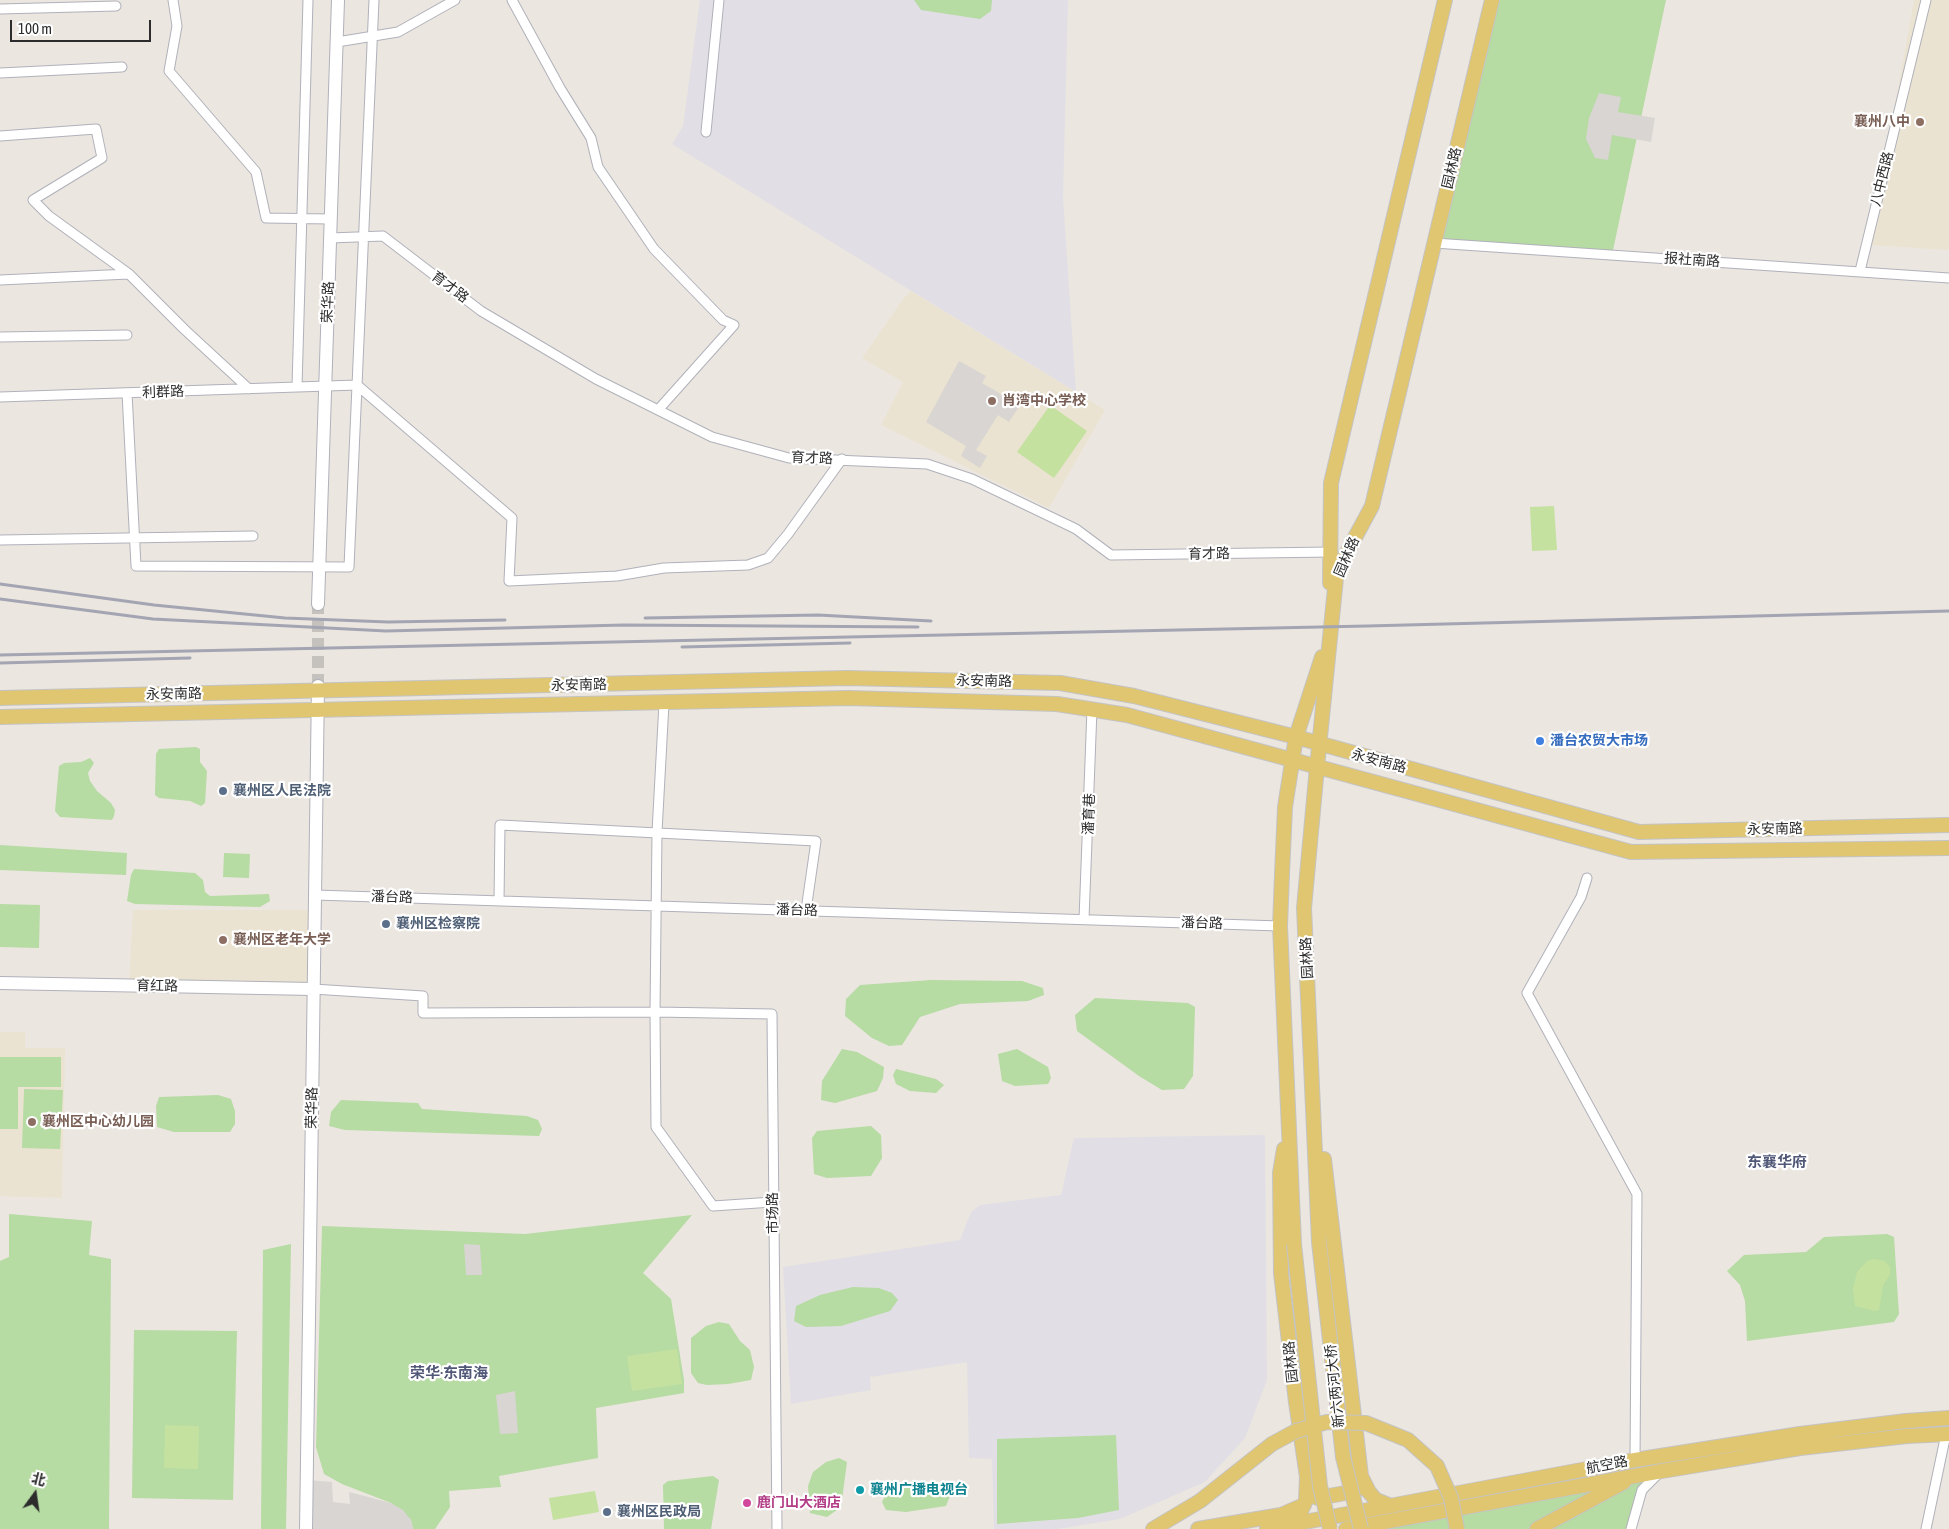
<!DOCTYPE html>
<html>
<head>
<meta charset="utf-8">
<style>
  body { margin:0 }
  #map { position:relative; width:1949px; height:1529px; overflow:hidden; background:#ebe6e0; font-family:"Asap Condensed","Noto Sans SC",sans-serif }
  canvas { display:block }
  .north { position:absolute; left:10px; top:1469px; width:50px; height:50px; -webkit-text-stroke:4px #fff; paint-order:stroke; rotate:14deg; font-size:14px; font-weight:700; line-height:20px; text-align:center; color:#2c2c2c }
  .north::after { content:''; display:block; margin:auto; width:18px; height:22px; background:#2c2c2c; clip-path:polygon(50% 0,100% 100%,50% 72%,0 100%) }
  .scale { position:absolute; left:10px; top:20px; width:141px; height:22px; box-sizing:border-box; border:2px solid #2c2c2c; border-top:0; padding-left:6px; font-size:15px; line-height:18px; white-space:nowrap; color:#2c2c2c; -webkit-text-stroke:4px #fff; paint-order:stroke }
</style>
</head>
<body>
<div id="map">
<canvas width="1949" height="1529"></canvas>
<div class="north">北</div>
<div class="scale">100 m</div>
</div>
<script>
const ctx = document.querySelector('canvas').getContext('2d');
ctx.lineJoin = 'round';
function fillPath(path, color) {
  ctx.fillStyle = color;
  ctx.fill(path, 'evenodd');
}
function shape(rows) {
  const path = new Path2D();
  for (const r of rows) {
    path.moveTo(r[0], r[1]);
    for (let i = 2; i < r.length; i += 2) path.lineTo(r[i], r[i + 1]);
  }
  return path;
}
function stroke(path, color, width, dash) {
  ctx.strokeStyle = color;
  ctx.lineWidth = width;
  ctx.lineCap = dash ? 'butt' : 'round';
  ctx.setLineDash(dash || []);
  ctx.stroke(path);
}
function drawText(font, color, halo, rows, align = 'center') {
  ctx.font = font + ' "Asap Condensed","Noto Sans SC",sans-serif';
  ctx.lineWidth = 4.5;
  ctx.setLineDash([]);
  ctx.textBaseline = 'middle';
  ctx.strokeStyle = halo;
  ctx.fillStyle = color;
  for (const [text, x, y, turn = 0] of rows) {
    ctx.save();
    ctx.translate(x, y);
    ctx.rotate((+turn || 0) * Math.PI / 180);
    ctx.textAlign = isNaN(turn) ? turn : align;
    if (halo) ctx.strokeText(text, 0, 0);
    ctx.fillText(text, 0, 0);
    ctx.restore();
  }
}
const industrial = shape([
  [700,0,1068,0,1063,197,1076,392,672,144,683,126],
  [1265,1135,1267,1380,1245,1438,1205,1482,1120,1519,1058,1529,994,1529,992,1459,969,1458,967,1362,870,1377,871,1390,791,1404,783,1267,960,1240,971,1212,980,1205,1061,1195,1074,1138]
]);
const education = shape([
  [1914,0,1949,0,1949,250,1870,245],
  [911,291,1105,410,1049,508,881,425,903,382,862,358,904,298],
  [133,910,314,910,313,989,129,985],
  [0,1032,25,1032,25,1048,65,1048,62,1198,0,1196]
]);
const green = shape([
  [914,0,992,0,991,11,980,19,921,10],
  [1492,0,1666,0,1612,255,1435,243],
  [196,747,200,749,200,762,207,771,205,803,201,806,190,801,159,798,155,795,156,754,159,749],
  [90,758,94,763,88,773,90,781,97,791,111,803,115,810,114,816,112,820,60,817,55,811,59,766,64,763,81,762],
  [0,845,127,853,126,875,0,870],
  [224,853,250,854,249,878,223,877],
  [134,869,195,873,203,880,205,892,210,896,269,894,270,901,260,907,135,904,127,901,131,875],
  [0,904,40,905,39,948,0,947],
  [931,980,1022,981,1043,988,1044,995,1028,1001,960,1004,920,1017,902,1045,889,1046,872,1038,845,1016,846,999,860,985],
  [1095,998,1188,1003,1195,1007,1193,1076,1184,1089,1162,1090,1139,1076,1077,1031,1075,1015],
  [842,1049,857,1052,884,1067,883,1078,877,1091,835,1103,821,1100,822,1081],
  [1017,1049,1048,1067,1051,1078,1048,1084,1015,1086,1002,1081,998,1054],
  [0,1057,61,1057,61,1087,18,1087,18,1129,0,1129],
  [896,1069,936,1079,944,1085,936,1093,910,1091,896,1084,893,1075],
  [24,1089,63,1090,60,1149,22,1148],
  [218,1095,231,1099,235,1111,235,1124,230,1132,174,1132,157,1127,156,1106,159,1097],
  [341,1100,418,1103,422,1109,527,1116,538,1120,542,1129,539,1136,345,1130,329,1126,331,1112],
  [871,1126,881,1135,882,1158,871,1176,827,1178,814,1174,812,1138,817,1131],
  [9,1214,92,1221,89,1255,111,1259,109,1529,0,1529,0,1261,9,1257],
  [692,1215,643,1273,671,1299,684,1380,684,1393,596,1408,598,1458,499,1476,501,1487,449,1491,450,1507,435,1529,413,1529,411,1520,391,1503,342,1484,324,1474,316,1447,322,1226,525,1234],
  [1887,1234,1894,1237,1899,1314,1894,1322,1747,1341,1745,1301,1740,1285,1727,1271,1744,1255,1806,1252,1824,1237],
  [291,1244,286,1529,261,1529,263,1250],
  [853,1287,879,1288,892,1293,898,1300,890,1311,841,1326,806,1327,794,1321,796,1306,820,1295],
  [719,1322,729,1324,740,1341,750,1350,754,1367,751,1380,728,1384,707,1385,698,1383,691,1373,691,1338,706,1326],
  [134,1330,237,1331,233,1500,132,1498],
  [1116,1435,1119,1510,1078,1518,997,1524,997,1439],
  [839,1458,847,1462,841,1507,827,1517,810,1513,808,1486,813,1472,826,1462],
  [1661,1471,1642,1490,1631,1529,1346,1529],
  [713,1476,719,1480,711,1529,664,1529,663,1485,668,1481],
  [927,1482,940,1484,948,1489,950,1496,946,1506,906,1512,886,1510,882,1502,885,1496,903,1486]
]);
const pitch = shape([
  [1050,405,1087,431,1054,478,1017,452],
  [1554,506,1557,550,1532,551,1530,507],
  [1874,1259,1885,1261,1890,1267,1890,1275,1883,1285,1879,1310,1874,1311,1855,1306,1853,1289,1857,1272,1867,1261],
  [677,1349,682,1384,632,1391,627,1356],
  [165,1425,199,1426,198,1469,164,1468],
  [595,1491,599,1512,553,1520,549,1498]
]);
const plaza = shape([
  [1599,93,1621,97,1618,112,1655,118,1651,142,1612,135,1608,160,1595,158,1586,139,1589,118],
  [959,361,986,376,982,383,1020,405,1009,422,998,415,976,450,987,456,980,468,961,456,966,446,926,422],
  [464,1244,480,1245,482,1275,466,1275],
  [515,1391,518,1433,500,1434,496,1395],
  [306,1480,332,1482,333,1502,350,1504,349,1492,391,1503,403,1510,411,1520,413,1529,306,1529]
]);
const secondaryTunnel = shape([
  [318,686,318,604]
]);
const street = shape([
  [173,0,177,26,169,71,256,172,266,218,331,219],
  [512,0,560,88,591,138,598,167,654,249,723,320,734,325,658,410],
  [0,9,116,6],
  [337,42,398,32,455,0],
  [0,73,122,67],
  [706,132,719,0],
  [0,136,96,129,102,158,33,200,49,216,129,274,184,329,249,389],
  [330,238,383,236,481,311,596,379,712,437,789,458,927,464,972,479,1076,529,1111,555,1332,552],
  [1434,243,1949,278],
  [1860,271,1926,0],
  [0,280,129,274],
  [0,337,127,335],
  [297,387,308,0],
  [127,393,136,566,349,567,374,0],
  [0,397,357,385,512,518,509,581,617,576,664,568,748,565,768,558,788,534,842,459],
  [0,540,253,536],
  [664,703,657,832,655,1012,772,1014,777,1529],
  [1587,878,1581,897,1527,993,1637,1194,1635,1460],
  [315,895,1280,926],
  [499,901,500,825,816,841,806,910],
  [1084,919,1092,709],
  [313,989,423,996,423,1013,655,1012,656,1127,713,1206,773,1202],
  [1631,1529,1642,1490,1661,1471],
  [1926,1529,1946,1434]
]);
const secondary = shape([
  [318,604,338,0],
  [0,983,313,989],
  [306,1529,318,686]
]);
const primary = shape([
  [1330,583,1331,483,1445,0],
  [0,698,847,678,1060,683,1134,696,1296,737,1639,832,1949,825],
  [0,717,848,698,1057,704,1127,715,1631,852,1949,848],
  [1284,1149,1280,1173,1281,1273,1296,1402,1307,1477,1306,1500,1298,1518,1287,1525],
  [1324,1159,1361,1476,1369,1492,1376,1500,1391,1506],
  [1294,1244,1280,926,1282,874,1285,807,1296,737,1322,657],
  [1343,1457,1319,1242,1304,908,1317,767,1336,578,1345,556,1372,506,1492,0],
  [1311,1495,1318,1498,1356,1491,1361,1485],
  [1153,1529,1200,1501],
  [1198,1529,1281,1515,1304,1505],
  [1267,1529,1635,1460,1800,1434,1906,1421,1949,1418],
  [1346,1529,1662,1471,1800,1448,1907,1436,1949,1434],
  [1537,1529,1624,1482]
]);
const rail = shape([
  [0,584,154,605,285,618,388,622,505,620],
  [0,599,153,619,386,631,624,625,918,627],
  [645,618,818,615,931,621],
  [682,647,850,643],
  [0,655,1367,626,1949,611],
  [0,663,190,658]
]);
const primaryBridge = shape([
  [1294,1244,1320,1486,1330,1529],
  [1343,1457,1361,1529],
  [1200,1501,1272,1444,1296,1431,1327,1422,1366,1423,1408,1440,1437,1466,1451,1498,1457,1529]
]);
const markers = [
  [1920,122,5,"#8d6e63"],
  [992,401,5,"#8d6e63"],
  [1540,741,5,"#3f7fe0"],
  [223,791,5,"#5c6f8a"],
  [386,924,5,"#5c6f8a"],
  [223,940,5,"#8d6e63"],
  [32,1122,5,"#8d6e63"],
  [860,1490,5,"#0f9aa8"],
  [747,1503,5,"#d1479c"],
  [607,1512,5,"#5c6f8a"]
];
const educationNames = [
  ["襄州八中",1910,122,"right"],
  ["肖湾中心学校",1002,401],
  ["襄州区老年大学",233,940],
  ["襄州区中心幼儿园",42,1122]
];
const streetNames = [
  ["园林路",1452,168,-77],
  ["八中西路",1882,179,-76],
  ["报社南路",1692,260,4],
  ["育才路",450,287,37],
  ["荣华路",328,302,-88],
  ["利群路",163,392,-2],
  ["育才路",812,458,2],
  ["育才路",1209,554,-1],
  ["园林路",1347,557,-67],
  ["永安南路",984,681,1],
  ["永安南路",579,685,-1],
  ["永安南路",174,694,-1],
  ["永安南路",1379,761,15],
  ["潘育巷",1089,814,-88],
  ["永安南路",1775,829,-1],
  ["潘台路",392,897,2],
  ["潘台路",797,910,2],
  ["潘台路",1202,923,2],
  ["园林路",1307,958,-93],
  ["育红路",157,986,1],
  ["荣华路",312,1108,-89],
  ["市场路",773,1213,-91],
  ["园林路",1291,1362,-96],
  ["新六两河大桥",1335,1386,-96],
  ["航空路",1607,1465,-11]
];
const shopNames = [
  ["潘台农贸大市场",1550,741]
];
const serviceNames = [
  ["襄州区人民法院",233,791],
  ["襄州区检察院",396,924],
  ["襄州区民政局",617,1512]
];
const cultureNames = [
  ["襄州广播电视台",870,1490]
];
const hotelNames = [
  ["鹿门山大酒店",757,1503]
];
const neighbourhoodNames = [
  ["东襄华府",1777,1162],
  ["荣华·东南海",449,1373]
];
fillPath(industrial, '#e1dfe5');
fillPath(education, '#ebe3d1');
fillPath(green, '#b6dba3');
fillPath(pitch, '#c5e1a0');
fillPath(plaza, '#d8d5d2');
stroke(secondaryTunnel, '#c5c1bc', 12, [12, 6]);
stroke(street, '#b0b1ba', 11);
stroke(secondary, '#b0b1ba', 14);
stroke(primary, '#c4c4c4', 16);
stroke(street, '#fff', 9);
stroke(secondary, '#fff', 12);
stroke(primary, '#e0c670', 14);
stroke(rail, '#a3a5b3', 3);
stroke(primaryBridge, '#c4c4c4', 16, []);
stroke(primaryBridge, '#e0c670', 14);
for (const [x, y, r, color] of markers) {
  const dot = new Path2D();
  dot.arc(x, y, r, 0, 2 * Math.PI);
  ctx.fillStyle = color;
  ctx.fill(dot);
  stroke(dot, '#fff', 2);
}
drawText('bold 14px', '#785e54', '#fff', educationNames, 'left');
drawText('14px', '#2c2c2c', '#fff', streetNames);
drawText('bold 14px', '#366cbe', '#fff', shopNames, 'left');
drawText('bold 14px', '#4e5e75', '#fff', serviceNames, 'left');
drawText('bold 14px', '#0d838f', '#fff', cultureNames, 'left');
drawText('bold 14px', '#b23c85', '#fff', hotelNames, 'left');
drawText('bold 15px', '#515877', '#fff', neighbourhoodNames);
</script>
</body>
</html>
